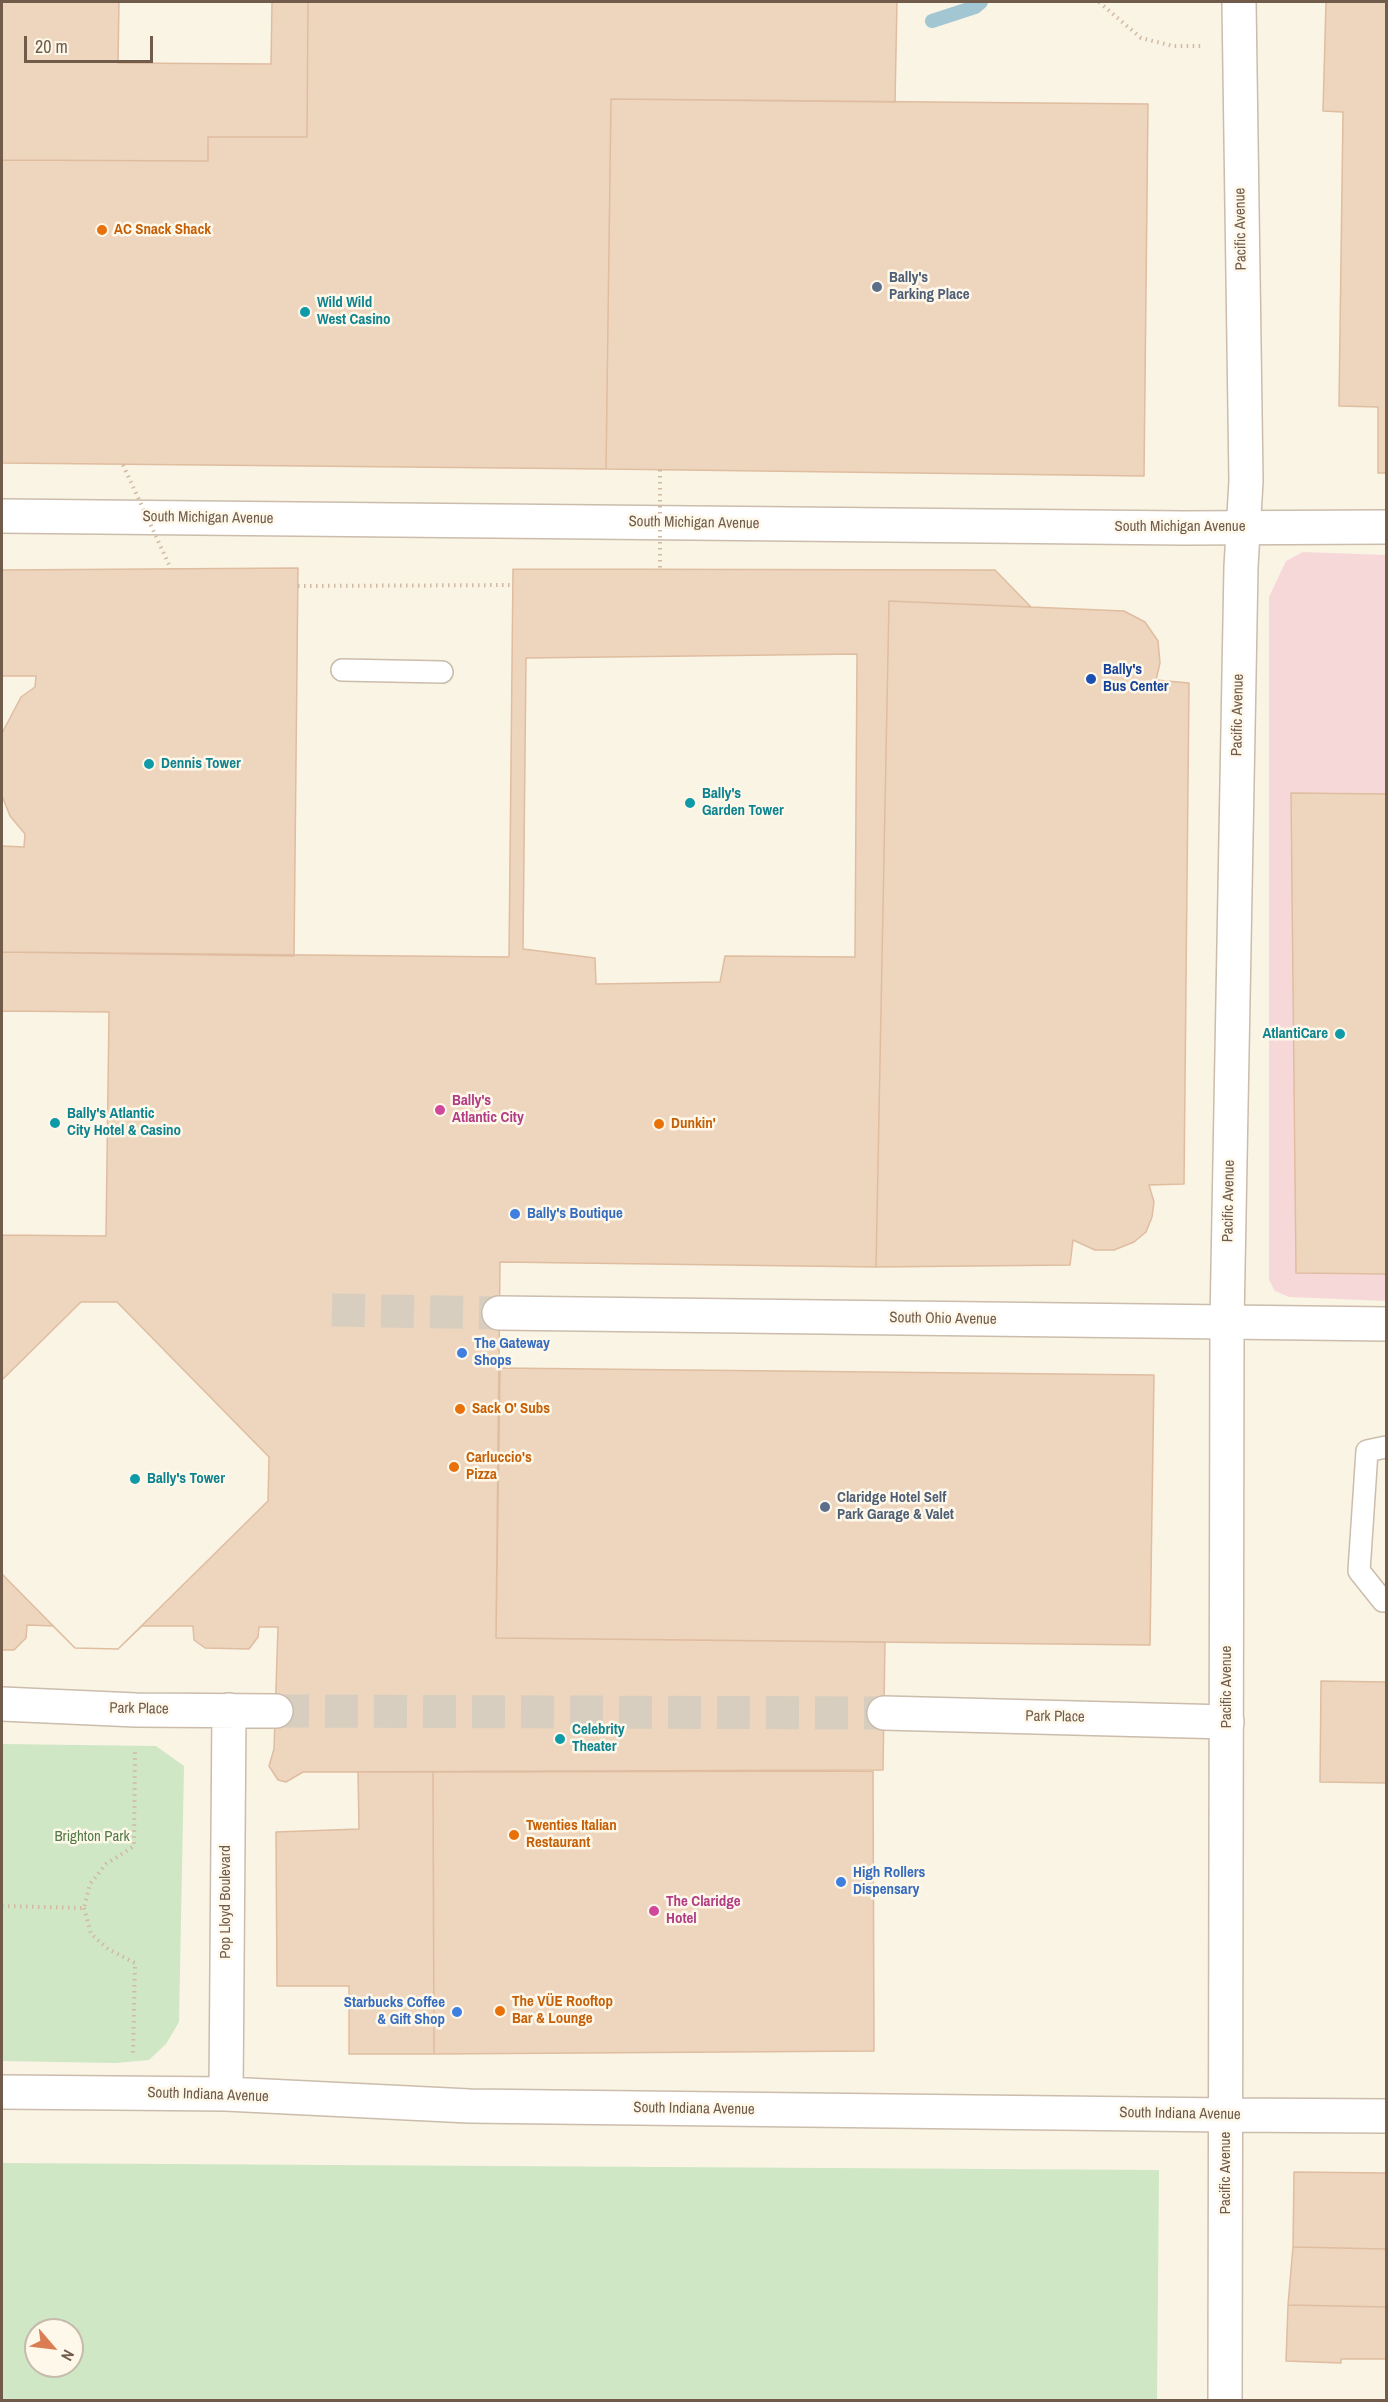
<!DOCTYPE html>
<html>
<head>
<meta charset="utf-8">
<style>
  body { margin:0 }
  #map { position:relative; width:1388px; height:2402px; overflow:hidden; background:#faf4e5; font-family:"Archivo Narrow",sans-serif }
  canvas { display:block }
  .frame { position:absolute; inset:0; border:3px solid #715c4c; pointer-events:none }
  .north { position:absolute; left:24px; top:2318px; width:60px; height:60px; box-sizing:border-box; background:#fef8ea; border:2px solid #c6baab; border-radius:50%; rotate:118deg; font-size:16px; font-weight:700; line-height:24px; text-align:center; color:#715c4c }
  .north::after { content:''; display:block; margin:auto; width:21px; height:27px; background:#db7d53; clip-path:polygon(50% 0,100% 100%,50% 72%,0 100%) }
  .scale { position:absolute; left:24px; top:36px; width:129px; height:27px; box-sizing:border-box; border:3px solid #715c4c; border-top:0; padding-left:8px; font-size:18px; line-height:21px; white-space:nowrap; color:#715c4c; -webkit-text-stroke:4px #fef8ea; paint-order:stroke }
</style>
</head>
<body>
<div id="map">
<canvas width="1388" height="2402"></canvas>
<div class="frame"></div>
<div class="north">N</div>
<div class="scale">20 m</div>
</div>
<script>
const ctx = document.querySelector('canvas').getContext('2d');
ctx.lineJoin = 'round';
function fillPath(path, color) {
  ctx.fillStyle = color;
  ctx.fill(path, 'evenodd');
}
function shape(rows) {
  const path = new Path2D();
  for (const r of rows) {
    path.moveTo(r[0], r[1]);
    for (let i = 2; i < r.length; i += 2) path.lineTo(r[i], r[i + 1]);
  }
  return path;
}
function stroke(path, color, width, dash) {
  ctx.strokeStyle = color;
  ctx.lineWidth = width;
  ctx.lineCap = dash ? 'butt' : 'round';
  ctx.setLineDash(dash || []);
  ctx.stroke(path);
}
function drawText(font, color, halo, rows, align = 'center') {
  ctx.font = font + ' "Archivo Narrow",sans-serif';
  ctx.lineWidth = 5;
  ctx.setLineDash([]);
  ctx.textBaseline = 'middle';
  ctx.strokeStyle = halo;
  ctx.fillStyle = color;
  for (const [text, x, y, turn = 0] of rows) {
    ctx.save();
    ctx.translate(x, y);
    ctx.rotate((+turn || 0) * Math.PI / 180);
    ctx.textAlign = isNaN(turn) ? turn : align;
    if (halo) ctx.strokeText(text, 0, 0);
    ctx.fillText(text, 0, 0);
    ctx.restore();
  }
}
const medical = shape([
  [1303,552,1386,555,1386,1301,1289,1297,1275,1291,1269,1280,1269,597,1286,561]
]);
const green = shape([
  [2,1744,156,1746,184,1766,179,2022,166,2044,149,2060,116,2063,2,2061],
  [2,2163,1159,2170,1157,2400,2,2400],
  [36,2330,72,2330,72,2366,36,2366]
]);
const stream = shape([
  [932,21,975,7,981,2]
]);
const building = shape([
  [2,2,308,2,307,137,208,137,208,161,2,160,2,2],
  [119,2,272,2,271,64,118,63,119,2],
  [308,2,897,2,895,102,611,99,606,469,2,463,2,160,208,161,208,137,307,137,308,2],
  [1326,2,1386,2,1386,473,1378,473,1378,407,1339,406,1343,112,1323,111,1326,2],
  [611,99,1148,104,1144,476,606,469,611,99],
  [298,568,294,956,2,952,2,846,24,847,25,834,10,816,2,796,2,733,21,697,35,687,36,676,2,676,2,570,298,568],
  [513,569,995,570,1031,607,889,601,876,1267,500,1262,496,1638,885,1642,883,1770,303,1772,286,1782,278,1780,269,1766,274,1749,278,1627,259,1627,258,1637,249,1649,205,1648,194,1640,193,1626,142,1626,118,1649,75,1648,53,1626,27,1625,26,1638,14,1650,2,1650,2,952,509,957,513,569],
  [889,601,1124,611,1145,622,1158,641,1160,663,1156,680,1189,683,1184,1184,1149,1185,1154,1202,1152,1217,1146,1232,1134,1242,1114,1250,1095,1250,1073,1240,1070,1265,876,1267,889,601],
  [857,654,855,957,725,956,720,982,596,984,595,958,523,949,526,658,857,654],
  [1291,793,1386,794,1386,1274,1296,1273,1291,793],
  [2,1011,109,1012,106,1236,2,1235,2,1011],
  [81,1302,117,1302,269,1457,268,1501,118,1649,75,1648,2,1574,2,1380,81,1302],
  [500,1368,1154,1375,1150,1645,496,1638,500,1368],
  [1321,1681,1386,1682,1386,1783,1320,1782,1321,1681],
  [873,1771,874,2051,434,2054,433,1772,873,1771],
  [358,1772,433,1772,434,2054,349,2054,349,1986,277,1986,276,1832,359,1829,358,1772],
  [1294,2172,1386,2173,1386,2249,1293,2247,1294,2172],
  [1293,2247,1386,2249,1386,2307,1288,2305,1293,2247],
  [1288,2305,1386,2307,1386,2359,1341,2359,1341,2363,1286,2361,1288,2305]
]);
const minorTunnel = shape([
  [332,1310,499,1313],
  [276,1711,884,1713]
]);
const path = shape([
  [1099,2,1141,38,1173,46,1201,46],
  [298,586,513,585],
  [2,1906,84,1908,90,1884,106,1864,134,1846,135,1749],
  [84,1908,91,1934,108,1949,135,1963,133,2054]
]);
const service = shape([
  [342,670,442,672],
  [1386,1447,1367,1451,1359,1571,1383,1601,1386,1601]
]);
const minor = shape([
  [2,516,1184,528,1386,527],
  [499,1313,1227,1322],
  [2,1704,136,1710,276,1711],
  [884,1713,1227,1722],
  [2,2092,226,2094,469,2106,1227,2115],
  [226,2094,229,1710]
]);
const tertiary = shape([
  [1227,1322,1386,1324],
  [1227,2115,1386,2116],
  [1225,2400,1227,1322,1241,567,1246,481,1239,2]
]);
const pathBridge = shape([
  [123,465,171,569],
  [660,470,660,569]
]);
const markers = [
  [102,230,6,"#e8710a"],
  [877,287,6,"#5c6f8a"],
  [305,312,6,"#0f9aa8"],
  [1091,679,6,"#1a4fb4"],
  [149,764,6,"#0f9aa8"],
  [690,803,6,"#0f9aa8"],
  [1340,1034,6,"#0f9aa8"],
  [440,1110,6,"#d1479c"],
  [55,1123,6,"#0f9aa8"],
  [659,1124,6,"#e8710a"],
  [515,1214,6,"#3f7fe0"],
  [462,1353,6,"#3f7fe0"],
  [460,1409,6,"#e8710a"],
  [454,1467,6,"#e8710a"],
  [135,1479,6,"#0f9aa8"],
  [825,1507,6,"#5c6f8a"],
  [560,1739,6,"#0f9aa8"],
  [514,1835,6,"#e8710a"],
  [841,1882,6,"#3f7fe0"],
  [654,1911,6,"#d1479c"],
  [500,2011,6,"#e8710a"],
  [457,2012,6,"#3f7fe0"]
];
const streetNames = [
  ["Pacific Avenue",1241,229,-91],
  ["South Michigan Avenue",208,518,1],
  ["South Michigan Avenue",694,523,1],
  ["South Michigan Avenue",1180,527],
  ["Pacific Avenue",1238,715,-89],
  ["Pacific Avenue",1229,1201,-89],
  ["South Ohio Avenue",943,1319,1],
  ["Pacific Avenue",1227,1687,-90],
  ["Park Place",139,1709,1],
  ["Park Place",1055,1717,1],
  ["Pop Lloyd Boulevard",226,1902,-90],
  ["South Indiana Avenue",208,2095,2],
  ["South Indiana Avenue",694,2109,1],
  ["South Indiana Avenue",1180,2114,1],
  ["Pacific Avenue",1226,2173,-90]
];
const foodNames = [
  ["AC Snack Shack",114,230],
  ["Dunkin'",671,1124],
  ["Sack O' Subs",472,1409],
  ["Carluccio's",466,1458],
  ["Pizza",466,1475],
  ["Twenties Italian",526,1826],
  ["Restaurant",526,1843],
  ["The VÜE Rooftop",512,2002],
  ["Bar & Lounge",512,2019]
];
const serviceNames = [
  ["Bally's",889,278],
  ["Parking Place",889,295],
  ["Claridge Hotel Self",837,1498],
  ["Park Garage & Valet",837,1515]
];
const cultureNames = [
  ["Wild Wild",317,303],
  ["West Casino",317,320],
  ["Dennis Tower",161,764],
  ["Bally's",702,794],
  ["Garden Tower",702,811],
  ["AtlantiCare",1328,1034,"right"],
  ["Bally's Atlantic",67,1114],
  ["City Hotel & Casino",67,1131],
  ["Bally's Tower",147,1479],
  ["Celebrity",572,1730],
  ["Theater",572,1747]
];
const transitNames = [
  ["Bally's",1103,670],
  ["Bus Center",1103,687]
];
const hotelNames = [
  ["Bally's",452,1101],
  ["Atlantic City",452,1118],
  ["The Claridge",666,1902],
  ["Hotel",666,1919]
];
const shopNames = [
  ["Bally's Boutique",527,1214],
  ["The Gateway",474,1344],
  ["Shops",474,1361],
  ["High Rollers",853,1873],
  ["Dispensary",853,1890],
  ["Starbucks Coffee",445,2003,"right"],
  ["& Gift Shop",445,2020,"right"]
];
const parkNames = [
  ["Brighton Park",92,1837]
];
fillPath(medical, '#f7d8d9');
fillPath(green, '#cfe7c4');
stroke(stream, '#a2c7d3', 14);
fillPath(building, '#eed5be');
stroke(building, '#dfbda0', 1.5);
stroke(minorTunnel, '#d8cebf', 33, [33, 16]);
stroke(service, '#cbbcac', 24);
stroke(minor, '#cbbcac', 36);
stroke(tertiary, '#cbbcac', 36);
stroke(path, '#d2b9a2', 4, [1.5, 4.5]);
stroke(service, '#fff', 21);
stroke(minor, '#fff', 33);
stroke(tertiary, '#fff', 33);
stroke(pathBridge, '#d2b9a2', 4, [1.5, 4.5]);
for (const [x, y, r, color] of markers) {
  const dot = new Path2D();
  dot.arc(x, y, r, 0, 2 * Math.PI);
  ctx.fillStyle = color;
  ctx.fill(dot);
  stroke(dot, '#fef8ea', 2);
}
drawText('15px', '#715c4c', '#fef8ea', streetNames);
drawText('bold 15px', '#c56008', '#fef8ea', foodNames, 'left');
drawText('bold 15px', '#4e5e75', '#fef8ea', serviceNames, 'left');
drawText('bold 15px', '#0d838f', '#fef8ea', cultureNames, 'left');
drawText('bold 15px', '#164399', '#fef8ea', transitNames, 'left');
drawText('bold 15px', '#b23c85', '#fef8ea', hotelNames, 'left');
drawText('bold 15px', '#366cbe', '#fef8ea', shopNames, 'left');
drawText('15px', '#537b48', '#fef8ea', parkNames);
</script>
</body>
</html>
